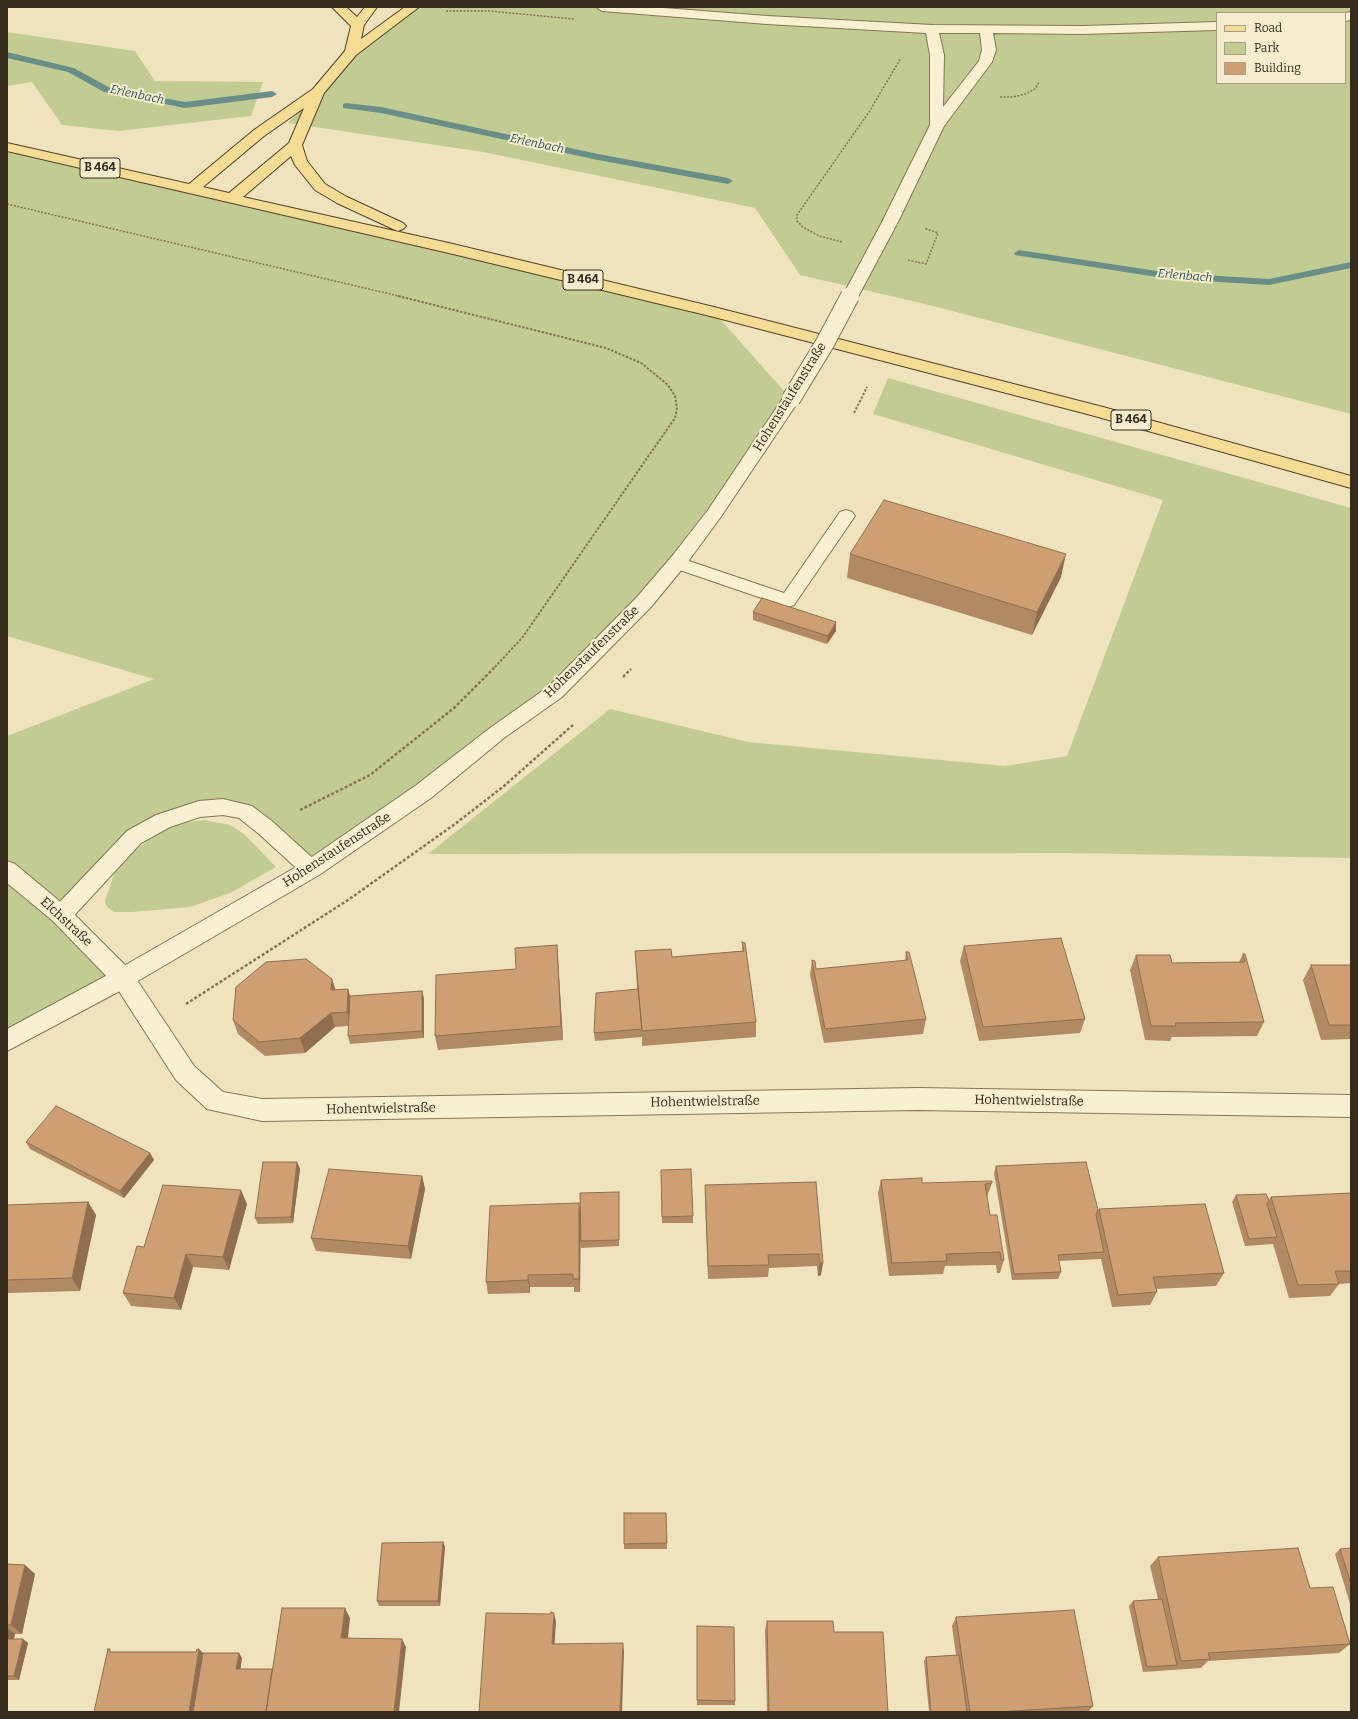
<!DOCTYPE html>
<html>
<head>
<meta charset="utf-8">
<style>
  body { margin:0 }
  #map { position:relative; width:1358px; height:1719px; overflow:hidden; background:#efe3be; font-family:Bitter,serif }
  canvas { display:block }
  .frame { position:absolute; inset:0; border:8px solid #362a1c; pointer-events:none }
  .legend { position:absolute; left:1216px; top:12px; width:130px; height:72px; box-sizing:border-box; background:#f6edce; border:1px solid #a99f87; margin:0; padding:5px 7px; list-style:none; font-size:12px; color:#362a1c }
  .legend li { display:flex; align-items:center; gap:8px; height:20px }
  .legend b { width:20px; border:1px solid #a99f87 }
</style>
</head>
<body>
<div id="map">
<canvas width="1358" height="1719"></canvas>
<div class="frame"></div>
<ul class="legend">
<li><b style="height:5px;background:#f4dc94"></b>Road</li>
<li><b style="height:11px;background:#c2cc92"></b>Park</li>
<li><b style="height:11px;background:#ce9f73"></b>Building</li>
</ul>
</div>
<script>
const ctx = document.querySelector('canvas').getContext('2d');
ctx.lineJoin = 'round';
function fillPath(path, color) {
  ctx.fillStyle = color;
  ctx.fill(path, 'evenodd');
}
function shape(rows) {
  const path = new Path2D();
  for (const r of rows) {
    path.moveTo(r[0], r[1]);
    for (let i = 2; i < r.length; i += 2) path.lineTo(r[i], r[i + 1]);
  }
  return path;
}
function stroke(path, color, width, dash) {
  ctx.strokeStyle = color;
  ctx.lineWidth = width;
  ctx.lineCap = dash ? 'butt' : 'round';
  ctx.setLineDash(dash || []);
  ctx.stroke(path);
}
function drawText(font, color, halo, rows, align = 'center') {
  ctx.font = font + ' Bitter,serif';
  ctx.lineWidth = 4;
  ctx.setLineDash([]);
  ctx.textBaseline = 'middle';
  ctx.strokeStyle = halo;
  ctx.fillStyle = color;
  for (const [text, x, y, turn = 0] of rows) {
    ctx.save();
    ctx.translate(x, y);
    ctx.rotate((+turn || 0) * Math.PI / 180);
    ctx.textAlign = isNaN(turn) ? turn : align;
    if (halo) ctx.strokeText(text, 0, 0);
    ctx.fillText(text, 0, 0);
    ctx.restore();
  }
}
const green = shape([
  [413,7,1351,7,1351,414,925,304,800,275,755,208,483,152,288,123,351,52],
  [1217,13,1345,13,1345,83,1217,83],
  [7,32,135,51,155,81,263,82,251,116,118,131,62,125,32,82,7,86],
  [7,147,714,312,791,399,757,450,602,646,311,869,245,812,163,821,61,915,123,978,7,1041,7,736,154,679,7,636],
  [888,378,1351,508,1351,858,1070,853,428,854,610,709,748,742,1005,766,1067,756,1163,500,873,414],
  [204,820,230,825,244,834,276,867,230,893,190,907,132,912,114,912,107,907,105,901,114,874,135,850,163,830,181,823]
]);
const stream = shape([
  [7,52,74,68,110,88,185,102,272,91,277,94,272,97,185,108,104,92,68,72,7,58,7,52],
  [346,103,381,107,598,154,728,178,733,181,728,184,598,160,381,113,343,108,343,104,346,103],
  [1019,250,1170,273,1269,279,1351,262,1351,268,1269,285,1170,279,1015,255,1014,253,1019,250]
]);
const pathFar2 = shape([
  [446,11,489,11,574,19],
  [1000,97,1013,97,1025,94,1035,89,1039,82],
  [7,204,403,297],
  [842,242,819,236,803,227,797,221,797,215,869,112,901,58],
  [908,260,926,264,938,233,924,228]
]);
const pathFar1 = shape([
  [398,296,606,348,641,363,668,385,675,396,677,408,675,418,522,638,493,669],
  [854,413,867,387]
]);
const path = shape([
  [623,677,631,669],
  [300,810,370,775,454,708,494,668],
  [186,1004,348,900,455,824,504,786,574,724]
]);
const service = shape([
  [846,510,852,512,855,516,794,605,788,607,782,605,671,567,668,563,671,559,677,557,784,593,840,512,846,510],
  [223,799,252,806,273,822,318,863,322,869,318,875,311,877,304,875,259,834,239,818,223,815,200,817,170,827,141,843,69,921,61,924,53,921,50,915,53,909,127,831,156,815,199,801,223,799]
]);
const minor = shape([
  [7,861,15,864,69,909,131,971,194,1066,223,1092,262,1099,918,1088,1351,1095,1351,1117,918,1110,262,1121,207,1109,176,1080,115,985,53,921,7,883,7,861]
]);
const tertiary = shape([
  [596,7,651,7,767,16,932,25,1083,26,1217,22,1217,30,1083,34,993,33,996,50,992,62,944,126,898,222,895,225,890,227,885,225,882,222,930,125,930,55,926,33,767,24,602,11,596,7],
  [939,33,980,33,982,50,979,61,943,107,944,55,939,33],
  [1351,12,1351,20,1345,21,1345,13,1351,12],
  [791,394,797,395,800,399,720,518,687,563,651,607,562,697,504,738,431,798,319,875,131,985,7,1051,7,1029,115,971,303,863,415,786,490,728,548,687,637,597,673,555,708,510,785,395,791,394]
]);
const primary = shape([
  [332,7,346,7,357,17,365,7,377,7,364,25,361,39,405,7,419,7,356,55,324,93,302,145,307,161,325,184,347,197,403,223,406,226,403,229,398,231,393,229,337,203,315,190,295,165,291,156,243,197,453,244,714,307,1103,407,1351,476,1351,488,1091,415,710,316,453,254,7,151,7,143,189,184,254,130,313,89,345,51,351,26,332,7],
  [304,108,289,143,229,193,203,187,264,136,304,108]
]);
const tertiaryBridgeFar1 = shape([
  [850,297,890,222]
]);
const tertiaryBridge = shape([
  [791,399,825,343,850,296]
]);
const wall = shape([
  [850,554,1061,577,1032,635,847,578],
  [753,612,836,631,827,644,753,620],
  [742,942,756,1022,756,1037,642,1046,642,1037,595,1041,594,1033,637,989,635,951,672,957,742,951],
  [557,945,563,1040,438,1050,435,1036,516,969],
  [964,946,1085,1019,1080,1033,979,1041,960,961],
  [906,952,926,1019,923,1034,824,1043,810,975,812,960,816,969,905,961],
  [1243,954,1264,1022,1257,1036,1172,1037,1170,1041,1145,1040,1130,970,1136,955,1172,963,1239,962],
  [1311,965,1351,965,1351,1039,1321,1040,1303,980],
  [348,989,350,996,422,991,424,999,424,1038,350,1044,348,1036,348,1026,335,1027,305,1053,265,1056,238,1034,233,1020,336,990],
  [26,1142,150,1153,154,1160,124,1198,30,1149],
  [297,1162,300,1169,293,1223,258,1224,255,1218],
  [996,1166,1098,1210,1099,1209,1224,1273,1216,1286,1156,1289,1157,1292,1150,1305,1112,1307,1101,1259,1059,1261,1061,1272,1058,1279,1012,1280,994,1173],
  [661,1170,693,1216,693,1223,662,1223],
  [422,1176,425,1189,411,1259,316,1251,311,1238],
  [881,1180,922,1183,992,1183,987,1197,990,1215,1004,1260,1000,1273,997,1273,996,1265,945,1266,943,1274,889,1276,878,1193],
  [816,1182,821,1275,818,1276,817,1266,769,1268,768,1277,708,1279,705,1198,705,1185],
  [1351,1193,1351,1283,1339,1284,1330,1296,1289,1298,1273,1244,1245,1246,1232,1202,1236,1195,1269,1200,1271,1197],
  [619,1199,619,1246,581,1248,580,1237,580,1292,574,1292,574,1287,530,1287,530,1293,488,1294,486,1282,579,1203,580,1210],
  [88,1202,96,1215,80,1291,7,1293,7,1205],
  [247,1204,229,1270,193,1267,181,1310,131,1306,123,1293,144,1247],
  [666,1513,667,1549,624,1549,624,1544],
  [443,1542,445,1547,440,1606,379,1606,377,1601],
  [1351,1548,1351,1607,1335,1554,1340,1549],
  [1158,1557,1310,1588,1350,1644,1339,1653,1208,1661,1201,1668,1143,1672,1129,1606,1133,1601,1158,1599,1150,1566],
  [7,1564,25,1565,35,1574,22,1634,15,1634,14,1639,23,1639,28,1643,19,1680,7,1680],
  [956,1617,1093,1706,1088,1712,929,1712,924,1661,926,1657,956,1655,952,1626],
  [767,1621,834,1632,888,1712,767,1712,765,1630],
  [697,1626,735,1701,735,1705,697,1705]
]);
const shadedWall = shape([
  [1066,554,1061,577,1032,635,1037,612],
  [836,622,836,631,827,644,828,636],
  [557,945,558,960,563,1040,561,1026],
  [332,979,337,994,331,990],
  [348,989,352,1004,351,1026,347,1012],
  [422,991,424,999,424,1038,422,1031],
  [331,1013,335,1027,305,1053,300,1038],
  [150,1153,154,1160,124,1198,120,1191],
  [297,1162,300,1169,293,1223,291,1217],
  [422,1176,425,1189,411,1259,408,1246],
  [241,1190,247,1204,229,1270,223,1257],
  [88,1202,96,1215,80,1291,72,1278],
  [579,1203,581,1216,580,1292,579,1279],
  [186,1254,193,1267,181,1310,174,1298],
  [820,1263,823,1263,821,1275,818,1276],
  [528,1275,530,1287,530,1293,528,1280],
  [443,1542,445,1547,440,1606,438,1601],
  [25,1565,35,1574,22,1634,11,1625],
  [345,1608,350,1618,347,1647,341,1638],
  [554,1613,556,1622,554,1652,552,1644],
  [7,1628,15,1634,7,1666],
  [23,1639,28,1643,19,1680,14,1676],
  [402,1639,406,1647,399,1712,394,1712],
  [623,1643,624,1652,622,1712,620,1712],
  [199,1649,207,1657,198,1712,189,1712],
  [239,1653,242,1658,240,1673,236,1669]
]);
const building = shape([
  [884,500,1066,554,1037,612,850,554,884,500],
  [762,598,836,622,828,636,753,612,762,598],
  [1061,938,1085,1019,983,1027,964,946,1061,938],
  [742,942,745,943,756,1022,642,1031,635,951,671,949,672,957,744,951,742,942],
  [557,945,561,1026,435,1036,436,975,516,969,515,948,557,945],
  [906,952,909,952,926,1019,825,1029,812,960,815,961,816,969,908,960,906,952],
  [1243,954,1245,954,1264,1022,1175,1023,1176,1026,1151,1026,1136,955,1170,955,1172,963,1245,962,1243,954],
  [306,959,332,979,331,990,348,989,347,1012,331,1013,300,1038,259,1042,233,1020,236,987,266,962,306,959],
  [1311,965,1351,965,1351,1025,1329,1025,1311,965],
  [638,989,642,1029,594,1033,596,993,638,989],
  [422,991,422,1031,348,1036,350,996,422,991],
  [56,1106,150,1153,120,1191,26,1142,56,1106],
  [263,1162,297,1162,291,1217,255,1218,263,1162],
  [1086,1162,1098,1210,1096,1215,1104,1252,1058,1255,1061,1272,1014,1274,996,1166,1086,1162],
  [329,1169,422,1176,408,1246,311,1238,329,1169],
  [691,1169,693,1216,662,1217,661,1170,691,1169],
  [922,1178,922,1183,992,1181,992,1183,985,1184,990,1215,997,1215,1004,1260,1001,1260,1000,1252,946,1254,947,1261,892,1263,881,1180,922,1178],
  [816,1182,823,1263,820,1263,819,1254,768,1255,769,1265,708,1266,705,1185,816,1182],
  [163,1185,241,1190,223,1257,186,1254,174,1298,123,1293,137,1246,144,1247,163,1185],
  [619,1192,619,1240,581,1241,580,1193,619,1192],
  [1351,1193,1351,1271,1335,1271,1339,1284,1298,1285,1271,1197,1351,1193],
  [1266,1194,1269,1200,1267,1204,1277,1237,1249,1239,1236,1195,1266,1194],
  [88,1202,72,1278,7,1280,7,1205,88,1202],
  [579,1203,579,1279,573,1279,573,1274,528,1275,528,1280,486,1282,490,1206,579,1203],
  [1205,1204,1224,1273,1153,1277,1157,1292,1118,1295,1099,1209,1205,1204],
  [624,1513,666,1513,667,1543,624,1544,624,1513],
  [443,1542,438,1601,377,1601,382,1543,443,1542],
  [1298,1548,1310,1588,1333,1587,1350,1644,1208,1653,1210,1659,1181,1661,1158,1557,1298,1548],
  [1351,1548,1351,1584,1340,1549,1351,1548],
  [7,1564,25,1565,11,1625,7,1625,7,1564],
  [1162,1599,1177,1665,1147,1667,1133,1601,1162,1599],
  [282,1608,345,1608,341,1638,402,1639,394,1712,266,1712,282,1608],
  [1074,1610,1093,1706,997,1712,970,1712,956,1617,1074,1610],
  [551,1612,554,1613,552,1644,623,1643,620,1712,479,1712,486,1613,551,1614,551,1612],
  [767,1621,833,1621,834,1632,883,1632,888,1712,769,1712,767,1621],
  [697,1626,734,1627,735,1701,697,1700,697,1626],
  [7,1639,23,1639,14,1676,7,1676,7,1639],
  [108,1649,110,1649,110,1652,196,1652,197,1649,199,1649,189,1712,94,1712,108,1649],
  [203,1653,239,1653,236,1669,272,1669,266,1712,193,1712,203,1653],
  [959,1655,967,1712,931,1712,926,1657,959,1655]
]);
const farWaternames = [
  ["Erlenbach",137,95,12],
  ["Erlenbach",537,144,12],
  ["Erlenbach",1185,276,5]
];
const shields = [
  [100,168,40],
  [583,280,40],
  [1131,420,40]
];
const shieldNames = [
  ["B 464",100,168],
  ["B 464",583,280],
  ["B 464",1131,420]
];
const streetNames = [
  ["Hohenstaufenstraße",790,397,-58],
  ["Hohenstaufenstraße",592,652,-44],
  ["Hohenstaufenstraße",337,850,-33],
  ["Elchstraße",66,922,43],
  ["Hohentwielstraße",1029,1101,1],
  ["Hohentwielstraße",705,1102,-1],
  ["Hohentwielstraße",381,1109,-1]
];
fillPath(green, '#c2cc92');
fillPath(stream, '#698e87');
stroke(service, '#877457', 2);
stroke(minor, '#877457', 2);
stroke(tertiary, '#877457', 2);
stroke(primary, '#55412b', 2);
stroke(pathFar2, '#877457', 1.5, [2, 1.5]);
stroke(pathFar1, '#877457', 2, [2.5, 1.5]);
stroke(path, '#877457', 2.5, [3, 2]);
fillPath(service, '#f9f0d2');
fillPath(minor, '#f9f0d2');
fillPath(tertiary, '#f9f0d2');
fillPath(primary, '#f4dc94');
stroke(tertiaryBridgeFar1, '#877457', 16, []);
stroke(tertiaryBridge, '#877457', 20, []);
stroke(tertiaryBridgeFar1, '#f9f0d2', 14);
stroke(tertiaryBridge, '#f9f0d2', 18);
fillPath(wall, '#b18963');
fillPath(shadedWall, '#906f50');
fillPath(building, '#ce9f73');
stroke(building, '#906f50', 1);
drawText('italic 12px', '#2a5656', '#f6edce', farWaternames);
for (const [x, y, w] of shields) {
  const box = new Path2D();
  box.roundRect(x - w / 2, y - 10, w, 20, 3);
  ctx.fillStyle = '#f6edce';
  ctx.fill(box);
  stroke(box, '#362a1c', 1);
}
drawText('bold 12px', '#362a1c', null, shieldNames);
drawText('13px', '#362a1c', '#f6edce', streetNames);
</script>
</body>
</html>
